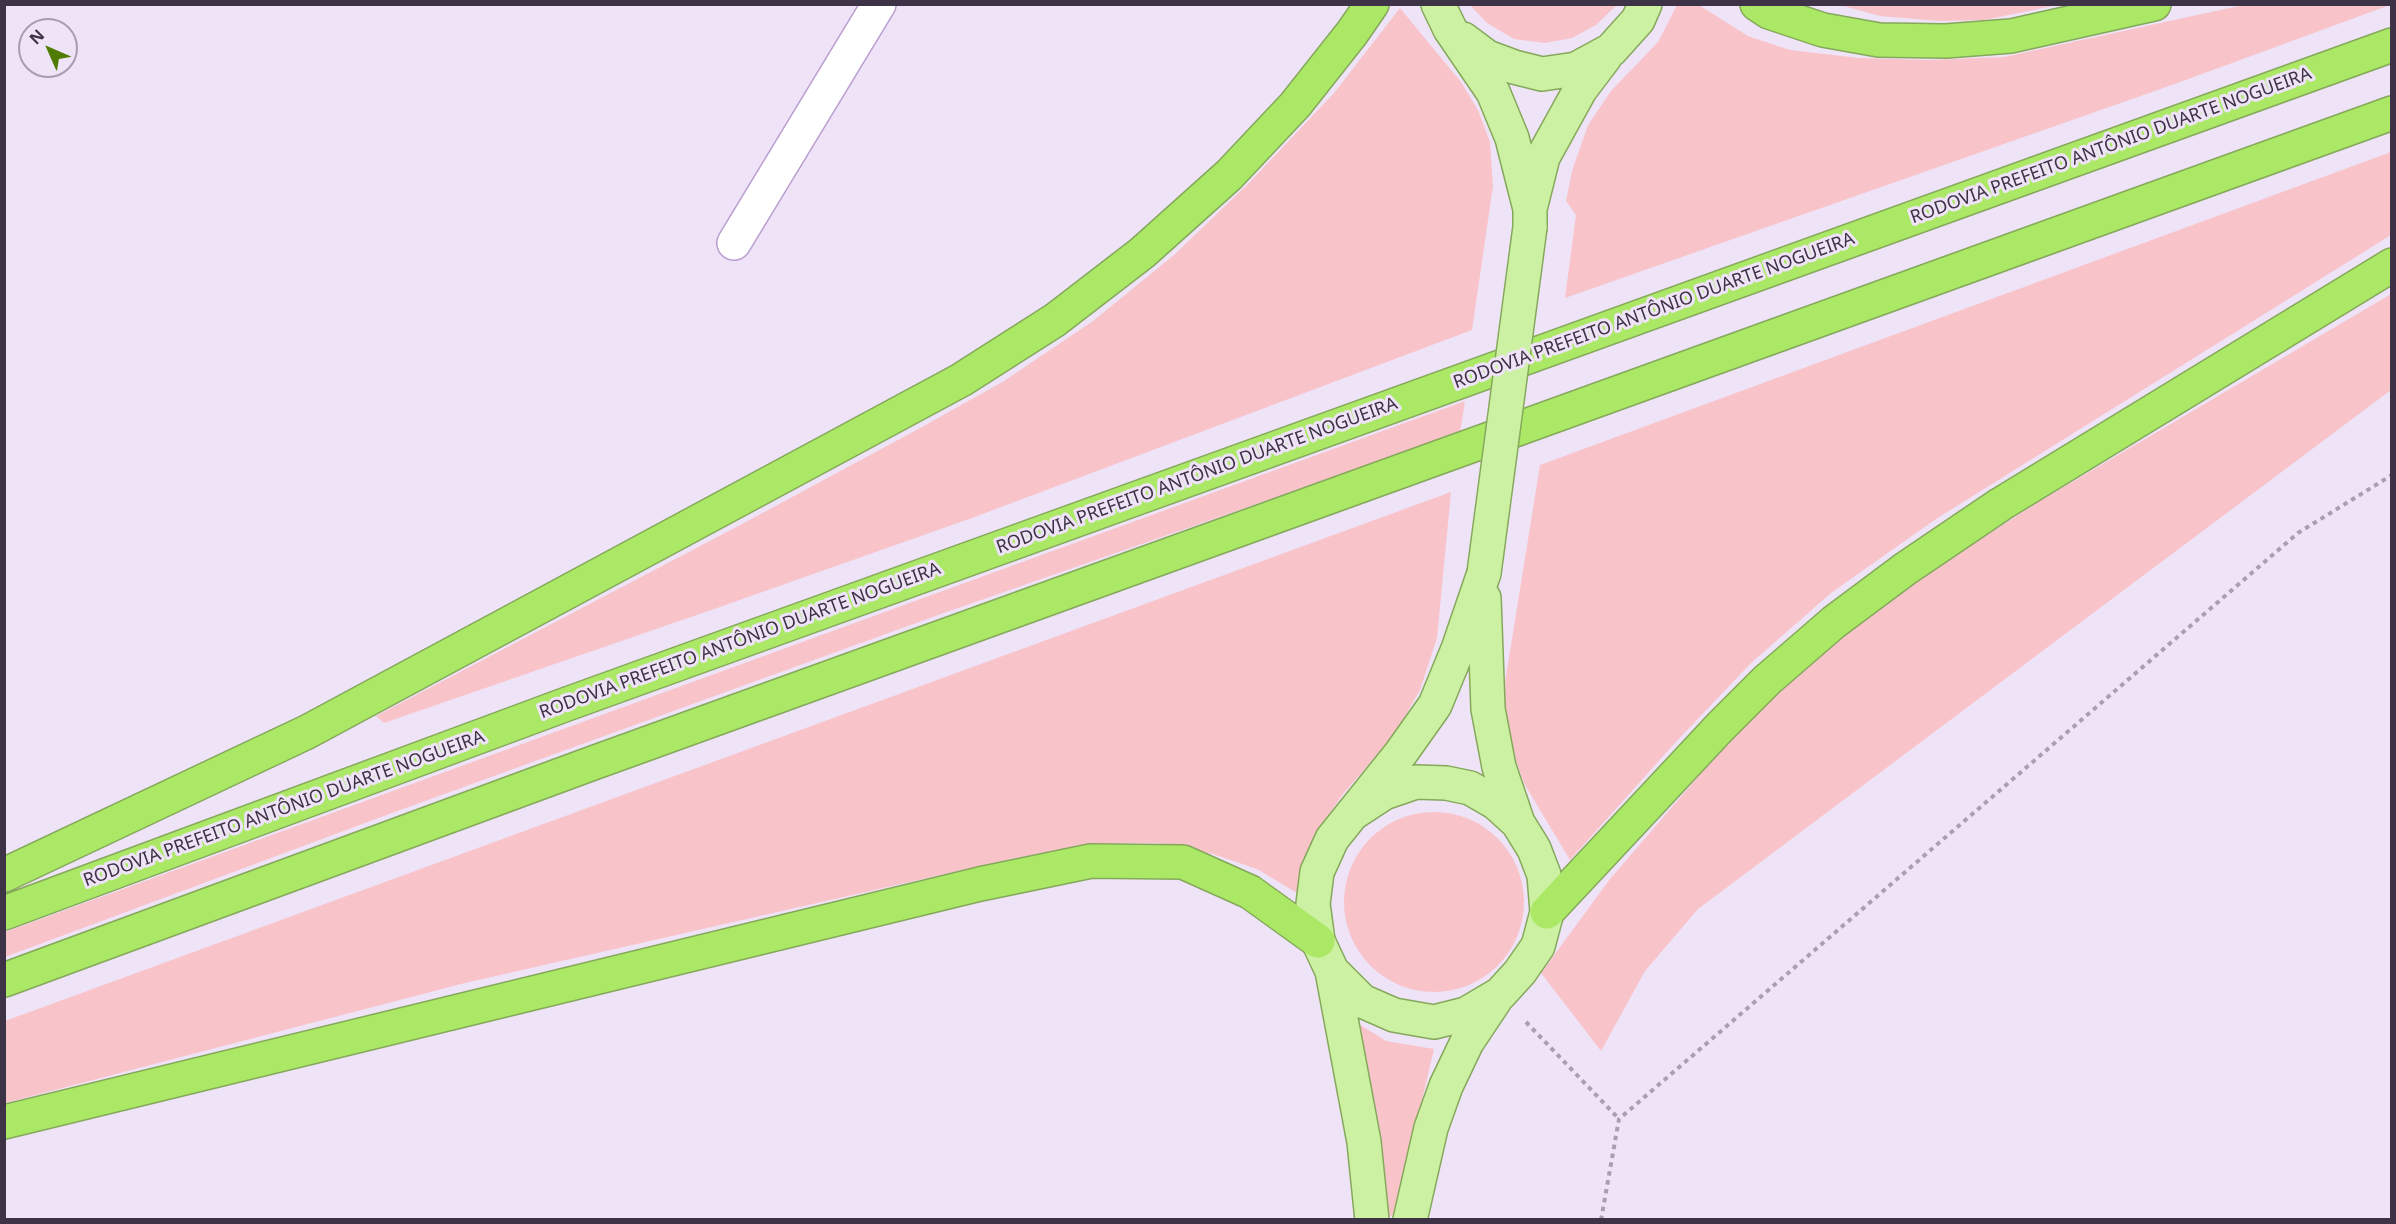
<!DOCTYPE html>
<html>
<head>
<meta charset="utf-8">
<style>
  body { margin:0 }
  #map { position:relative; width:2396px; height:1224px; overflow:hidden; background:#efe3f8; font-family:"Noto Sans",sans-serif }
  canvas { display:block }
  .frame { position:absolute; inset:0; border:6px solid #3e3246; pointer-events:none }
  .north { position:absolute; left:18px; top:18px; width:60px; height:60px; box-sizing:border-box; background:#efe3f8; border:2px solid #a89cb1; border-radius:50%; rotate:315deg; font-size:16px; font-weight:700; line-height:24px; text-align:center; color:#3e3246 }
  .north::after { content:''; display:block; margin:auto; width:21px; height:27px; background:#4f7c00; clip-path:polygon(50% 0,100% 100%,50% 72%,0 100%) }
</style>
</head>
<body>
<div id="map">
<canvas width="2396" height="1224"></canvas>
<div class="frame"></div>
<div class="north">N</div>
</div>
<script>
const ctx = document.querySelector('canvas').getContext('2d');
ctx.lineJoin = 'round';
function fillPath(path, color) {
  ctx.fillStyle = color;
  ctx.fill(path, 'evenodd');
}
function shape(rows) {
  const path = new Path2D();
  for (const r of rows) {
    if (r.length === 3) {
      path.moveTo(r[0] + r[2], r[1]);
      path.arc(r[0], r[1], r[2], 0, 2 * Math.PI);
      continue;
    }
    path.moveTo(r[0], r[1]);
    for (let i = 2; i < r.length; i += 2) path.lineTo(r[i], r[i + 1]);
  }
  return path;
}
function stroke(path, color, width, dash) {
  ctx.strokeStyle = color;
  ctx.lineWidth = width;
  ctx.lineCap = dash ? 'butt' : 'round';
  ctx.setLineDash(dash || []);
  ctx.stroke(path);
}
function drawText(font, color, halo, rows, align = 'center') {
  ctx.font = font + ' "Noto Sans",sans-serif';
  ctx.lineWidth = 6;
  ctx.setLineDash([]);
  ctx.textBaseline = 'middle';
  ctx.strokeStyle = halo;
  ctx.fillStyle = color;
  for (const [text, x, y, turn = 0] of rows) {
    ctx.save();
    ctx.translate(x, y);
    ctx.rotate((+turn || 0) * Math.PI / 180);
    ctx.textAlign = isNaN(turn) ? turn : align;
    if (halo) ctx.strokeText(text, 0, 0);
    ctx.fillText(text, 0, 0);
    ctx.restore();
  }
}
const green = shape([
  [1470,5,1617,5,1596,25,1572,38,1545,43,1514,39,1487,23],
  [1677,5,1699,5,1748,36,1790,50,1859,58,1929,60,2004,57,2243,5,2390,5,2172,85,1565,298,1576,215,1566,201,1572,171,1588,125,1611,91,1658,42],
  [1840,5,2058,5,1984,20,1939,21,1880,16],
  [1400,8,1461,82,1478,110,1490,142,1493,186,1472,330,972,518,717,608,384,723,376,716,744,523,922,427,1004,381,1093,321,1174,255,1248,184,1334,93],
  [2391,152,2391,235,1936,519,1831,593,1751,663,1674,744,1570,860,1525,785,1508,740,1502,701,1540,465],
  [2391,294,2391,390,1698,909,1645,971,1601,1051,1541,973,1610,879,1753,713,1829,646,1911,584,2040,501],
  [1465,401,1460,433,941,614,392,813,5,957,5,932],
  [1451,492,1437,638,1420,690,1394,735,1343,794,1318,830,1304,859,1297,893,1257,869,1213,854,1157,843,1090,844,1011,859,465,983,5,1103,5,1021],
  [1434,902,90],
  [1359,1024,1386,1041,1434,1049,1395,1215,1389,1216,1381,1136]
]);
const path = shape([
  [1526,1022,1619,1119],
  [1601,1220,1619,1119,2298,533,2392,475]
]);
const street = shape([
  [734,243,879,4]
]);
const primary = shape([
  [1438,4,1450,29,1493,92,1512,138,1530,209,1530,227],
  [1463,39,1487,57,1514,67,1542,74,1576,69,1611,50,1638,20,1645,4],
  [1531,205,1543,157,1580,90,1605,57],
  [1484,598,1488,709,1499,767,1518,823],
  [1355,812,1384,793,1416,782,1446,783,1470,788,1496,803,1518,823,1534,849,1544,875,1547,912,1538,946,1520,972,1500,994,1466,1014,1434,1022,1394,1015,1362,1001,1332,971,1318,941,1313,904,1317,872,1332,839,1401,753,1435,705,1458,649,1484,573],
  [1332,971,1364,1142,1372,1220],
  [1410,1220,1431,1128,1446,1086,1467,1042,1495,1000]
]);
const highway = shape([
  [1757,4,1769,12,1823,30,1879,40,1946,41,2011,36,2154,4],
  [4,875,307,732,961,380,1055,320,1142,253,1229,175,1295,105,1352,33,1372,4],
  [1547,912,1720,727,1767,680,1834,622,1905,569,2001,504,2392,265],
  [4,913,567,704,2392,45],
  [4,980,593,763,2392,113],
  [4,1122,980,884,1091,861,1183,862,1250,892,1318,941]
]);
const primaryBridge = shape([
  [1484,573,1530,227]
]);
const streetNames = [
  ["RODOVIA PREFEITO ANTÔNIO DUARTE NOGUEIRA",2111,146,-20],
  ["RODOVIA PREFEITO ANTÔNIO DUARTE NOGUEIRA",1654,311,-20],
  ["RODOVIA PREFEITO ANTÔNIO DUARTE NOGUEIRA",1197,476,-20],
  ["RODOVIA PREFEITO ANTÔNIO DUARTE NOGUEIRA",740,641,-20],
  ["RODOVIA PREFEITO ANTÔNIO DUARTE NOGUEIRA",284,809,-20]
];
fillPath(green, '#f8c4ca');
stroke(street, '#ba9ed0', 36);
stroke(primary, '#85a85b', 36);
stroke(highway, '#85a85b', 36);
stroke(path, '#aa9eb3', 4, [4.5, 4.5]);
stroke(street, '#fff', 33);
stroke(primary, '#cdf1a3', 33);
stroke(highway, '#abe866', 33);
stroke(primaryBridge, '#85a85b', 36, []);
stroke(primaryBridge, '#cdf1a3', 33);
drawText('18px', '#3e3246', '#efe3f8', streetNames);
</script>
</body>
</html>
